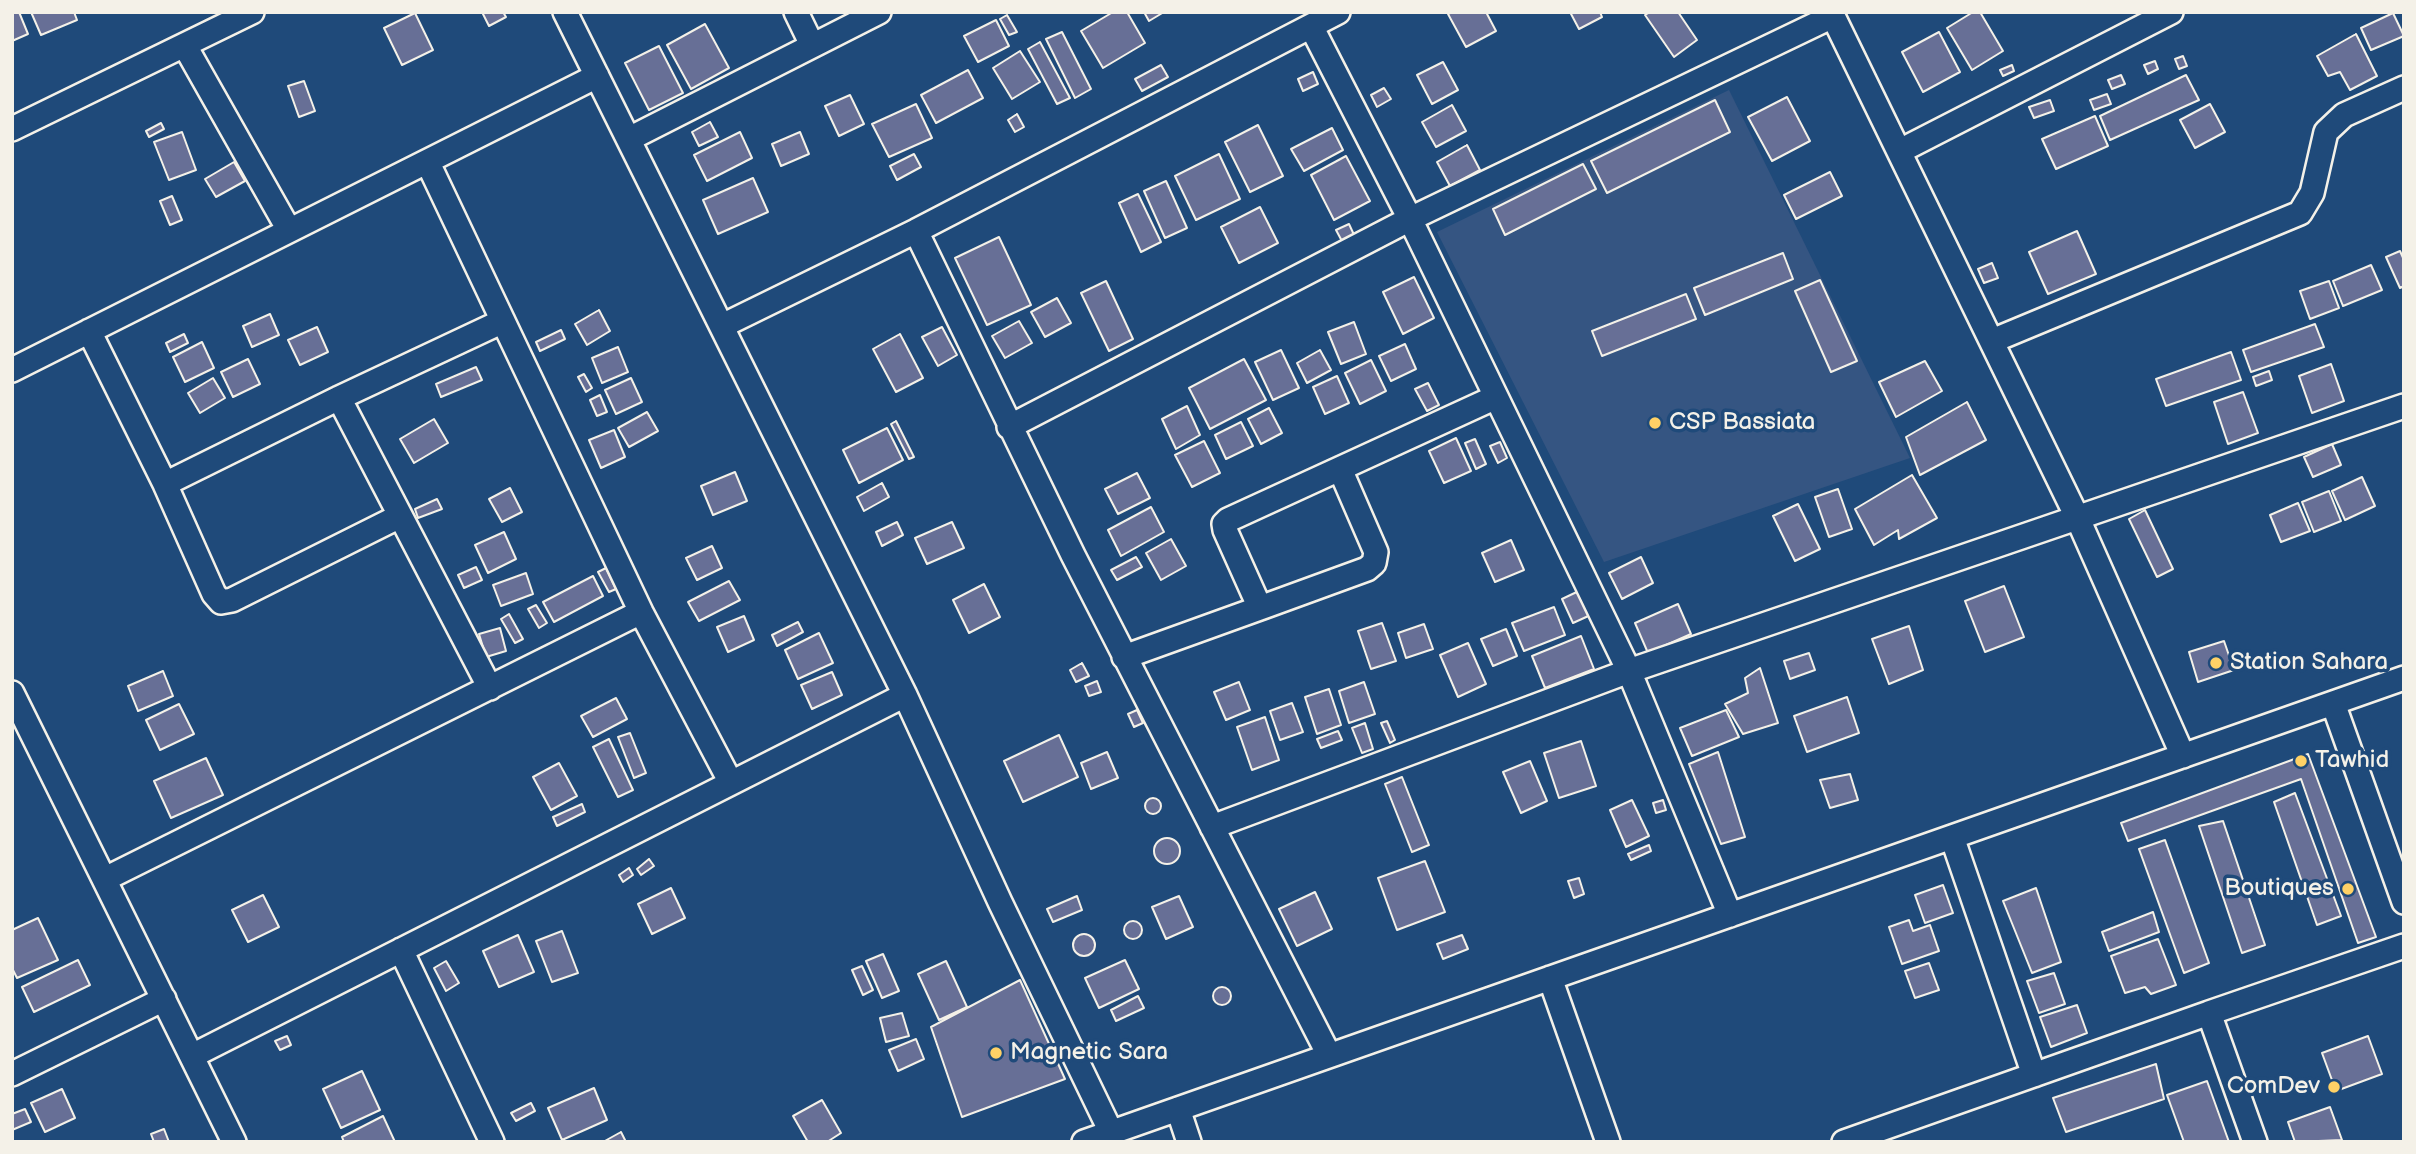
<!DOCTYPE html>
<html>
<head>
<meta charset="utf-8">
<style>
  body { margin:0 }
  #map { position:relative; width:2416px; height:1154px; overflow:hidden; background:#1f4a7a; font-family:"Balsamiq Sans",sans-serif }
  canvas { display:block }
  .frame { position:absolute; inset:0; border:14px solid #f4f1e8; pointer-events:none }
</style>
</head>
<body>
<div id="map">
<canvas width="2416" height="1154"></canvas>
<div class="frame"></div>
</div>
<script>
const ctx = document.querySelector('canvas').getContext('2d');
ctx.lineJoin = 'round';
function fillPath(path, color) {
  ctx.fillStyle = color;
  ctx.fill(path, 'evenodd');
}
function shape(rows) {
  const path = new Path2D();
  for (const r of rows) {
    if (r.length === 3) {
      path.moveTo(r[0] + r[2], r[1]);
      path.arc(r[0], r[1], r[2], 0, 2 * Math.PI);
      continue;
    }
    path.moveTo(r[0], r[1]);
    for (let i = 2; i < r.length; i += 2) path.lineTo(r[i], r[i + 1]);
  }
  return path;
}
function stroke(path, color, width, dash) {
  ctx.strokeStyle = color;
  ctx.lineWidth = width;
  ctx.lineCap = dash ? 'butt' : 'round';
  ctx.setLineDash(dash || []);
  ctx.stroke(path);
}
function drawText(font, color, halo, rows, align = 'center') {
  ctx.font = font + ' "Balsamiq Sans",sans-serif';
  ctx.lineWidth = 7;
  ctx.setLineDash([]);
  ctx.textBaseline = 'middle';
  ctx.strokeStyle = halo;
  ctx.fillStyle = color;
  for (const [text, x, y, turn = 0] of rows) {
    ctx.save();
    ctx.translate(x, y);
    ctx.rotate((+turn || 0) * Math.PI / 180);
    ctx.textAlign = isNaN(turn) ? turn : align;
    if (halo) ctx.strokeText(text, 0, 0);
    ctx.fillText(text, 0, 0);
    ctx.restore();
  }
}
const built = shape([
  [1729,90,1910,458,1604,562,1437,232]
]);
const building = shape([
  [12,12,19,12,28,34,12,41,12,12],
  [31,12,74,12,77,20,41,35,31,12],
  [482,12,503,12,506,17,489,26,482,12],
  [1113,12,1127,12,1145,43,1103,68,1081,31,1113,12],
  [1144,12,1164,12,1149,21,1144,12],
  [1452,12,1486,12,1496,31,1466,47,1448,14,1452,12],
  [1570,12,1600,12,1602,17,1579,29,1570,12],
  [1650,12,1678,12,1697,40,1674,57,1645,15,1650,12],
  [1973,12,1980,12,2003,51,1972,70,1947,28,1973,12],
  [415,13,433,50,402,65,384,28,415,13],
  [2393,13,2404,36,2371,50,2361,28,2393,13],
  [1007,15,1017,32,1009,35,1000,19,1007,15],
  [996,20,1009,46,978,62,964,36,996,20],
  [705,24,729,68,691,89,667,45,705,24],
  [1062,32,1091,89,1075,98,1046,39,1062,32],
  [1939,32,1960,72,1923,92,1902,52,1939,32],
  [2356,34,2377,76,2350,90,2340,72,2328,76,2317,56,2356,34],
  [1040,42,1070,98,1057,104,1028,49,1040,42],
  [659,46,683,93,649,110,625,63,659,46],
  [1020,51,1040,82,1012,99,993,68,1020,51],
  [2183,56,2187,66,2179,69,2175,59,2183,56],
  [2155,61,2158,69,2148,74,2144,65,2155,61],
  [1443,62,1458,90,1432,104,1417,75,1443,62],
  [1161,65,1168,77,1142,91,1135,79,1161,65],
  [2012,65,2014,71,2003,76,2000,70,2012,65],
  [968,70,983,98,936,123,921,95,968,70],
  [1313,72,1318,84,1303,91,1298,79,1313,72],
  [2121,75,2125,84,2112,89,2108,80,2121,75],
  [2186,75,2199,100,2110,140,2100,116,2186,75],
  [304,81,315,111,299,117,288,86,304,81],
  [1384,88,1391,99,1377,107,1371,95,1384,88],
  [2107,94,2111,104,2094,110,2090,100,2107,94],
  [850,95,864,124,839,136,825,106,850,95],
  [1787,97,1810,141,1772,161,1748,117,1787,97],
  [1715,100,1730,132,1607,193,1591,161,1715,100],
  [2050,100,2054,111,2034,118,2029,107,2050,100],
  [916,104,932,138,889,157,872,124,916,104],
  [2210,104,2225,132,2195,148,2180,120,2210,104],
  [1452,105,1466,131,1436,147,1422,122,1452,105],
  [1017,114,1024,127,1015,132,1008,120,1017,114],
  [2095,116,2108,146,2056,169,2042,139,2095,116],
  [710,122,718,137,699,146,692,132,710,122],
  [161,123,164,129,149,137,146,131,161,123],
  [1258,125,1283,176,1250,192,1225,142,1258,125],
  [1332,128,1343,150,1304,171,1291,149,1332,128],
  [182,132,196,170,169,180,154,142,182,132],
  [740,132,752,158,707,181,694,155,740,132],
  [800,132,809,154,781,166,772,144,800,132],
  [1467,145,1480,170,1450,186,1437,162,1467,145],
  [914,154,921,167,897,180,890,166,914,154],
  [1219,154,1240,199,1196,220,1175,176,1219,154],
  [1346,156,1370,201,1334,220,1311,175,1346,156],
  [234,162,245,181,216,197,205,179,234,162],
  [1583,164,1596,189,1505,235,1493,209,1583,164],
  [1830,172,1842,196,1796,219,1784,195,1830,172],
  [753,178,768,212,718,234,703,200,753,178],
  [1166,181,1187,228,1165,238,1144,191,1166,181],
  [1138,194,1161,242,1141,252,1119,203,1138,194],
  [172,196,182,220,170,225,160,201,172,196],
  [1260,207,1278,243,1239,263,1221,227,1260,207],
  [1349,224,1355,237,1343,243,1336,230,1349,224],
  [2077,231,2096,274,2048,294,2029,252,2077,231],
  [999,237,1031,305,987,325,955,258,999,237],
  [2400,251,2404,260,2404,286,2400,288,2386,257,2400,251],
  [1783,253,1793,279,1705,315,1694,288,1783,253],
  [1992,263,1998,278,1984,283,1978,269,1992,263],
  [2371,265,2382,290,2343,306,2333,281,2371,265],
  [1414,277,1434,318,1403,334,1383,292,1414,277],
  [1820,280,1857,361,1831,372,1795,291,1820,280],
  [1106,281,1133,339,1109,351,1081,293,1106,281],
  [2329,281,2339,308,2310,319,2300,291,2329,281],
  [1686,294,1696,319,1602,356,1592,331,1686,294],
  [1057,298,1071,323,1045,337,1031,312,1057,298],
  [599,310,610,331,587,345,575,324,599,310],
  [270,314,279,335,252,347,243,326,270,314],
  [1019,321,1032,343,1005,358,992,336,1019,321],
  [1354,322,1366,354,1341,364,1328,332,1354,322],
  [2315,324,2324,347,2251,372,2243,350,2315,324],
  [317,327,328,352,300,365,288,340,317,327],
  [942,327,957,355,938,366,922,337,942,327],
  [561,330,565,339,540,351,536,342,561,330],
  [184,334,188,343,170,352,166,343,184,334],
  [900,334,923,378,896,392,873,349,900,334],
  [202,342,214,368,185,382,173,357,202,342],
  [1405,344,1416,369,1391,381,1379,356,1405,344],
  [618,347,628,372,602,383,592,358,618,347],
  [1281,350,1299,388,1273,400,1255,362,1281,350],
  [1320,350,1331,370,1307,383,1297,363,1320,350],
  [2231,352,2241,380,2166,406,2156,379,2231,352],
  [248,359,260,384,233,397,221,372,248,359],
  [1244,359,1266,400,1210,429,1189,388,1244,359],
  [1371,360,1386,391,1360,404,1345,373,1371,360],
  [1925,361,1942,391,1896,417,1879,382,1925,361],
  [2331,364,2344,401,2312,413,2299,376,2331,364],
  [476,367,482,380,441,397,436,384,476,367],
  [2269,371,2272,380,2256,386,2253,377,2269,371],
  [584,374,592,388,586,392,578,377,584,374],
  [1337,376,1349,403,1325,414,1313,387,1337,376],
  [213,378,225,398,200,413,188,393,213,378],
  [631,378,642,402,616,414,605,390,631,378],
  [1428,383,1439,405,1427,411,1415,389,1428,383],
  [2243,392,2258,433,2228,444,2214,402,2243,392],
  [600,395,607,412,597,416,590,400,600,395],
  [1967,402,1986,440,1920,475,1906,437,1967,402],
  [1187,406,1200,435,1176,449,1162,419,1187,406],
  [1269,408,1282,433,1261,444,1248,419,1269,408],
  [647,412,658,431,629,447,618,428,647,412],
  [434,419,448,443,414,463,400,439,434,419],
  [896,421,914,457,909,459,891,424,896,421],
  [1241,422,1253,446,1226,459,1215,435,1241,422],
  [887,428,903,460,859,483,843,450,887,428],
  [614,430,625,457,601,468,589,440,614,430],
  [1456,438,1471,471,1444,483,1429,451,1456,438],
  [1475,439,1486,464,1476,469,1465,443,1475,439],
  [1204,441,1220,473,1192,487,1175,455,1204,441],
  [1500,442,1507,458,1498,463,1490,446,1500,442],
  [2332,444,2341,465,2313,477,2304,457,2332,444],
  [735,472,747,501,713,515,701,486,735,472],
  [1137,473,1150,498,1118,514,1105,489,1137,473],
  [1912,475,1937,518,1899,539,1898,530,1874,545,1855,509,1912,475],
  [2362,477,2375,506,2345,520,2332,491,2362,477],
  [882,483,889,497,864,511,857,497,882,483],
  [510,488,522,512,502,522,489,499,510,488],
  [1838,489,1852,529,1829,537,1815,497,1838,489],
  [2329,491,2341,521,2314,532,2302,502,2329,491],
  [437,499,442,509,418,518,415,509,437,499],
  [2298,503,2310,531,2281,542,2270,515,2298,503],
  [1798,504,1820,549,1795,561,1773,516,1798,504],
  [1151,507,1164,532,1121,556,1108,530,1151,507],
  [2145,510,2173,569,2157,577,2129,519,2145,510],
  [897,522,903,535,882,546,876,532,897,522],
  [952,522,964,548,927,564,915,538,952,522],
  [504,532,516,559,488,573,475,545,504,532],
  [1171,539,1186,566,1161,580,1146,553,1171,539],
  [1511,540,1524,570,1495,582,1482,553,1511,540],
  [712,546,722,568,697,580,686,558,712,546],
  [1136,557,1142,567,1117,580,1111,570,1136,557],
  [1641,557,1653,583,1622,599,1609,573,1641,557],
  [476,567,482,580,464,588,458,575,476,567],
  [606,568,616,589,609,592,598,572,606,568],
  [526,573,533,594,501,606,493,585,526,573],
  [593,576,603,596,554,622,543,602,593,576],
  [729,581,740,600,699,621,688,602,729,581],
  [984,584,1000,617,969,633,953,600,984,584],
  [2004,586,2024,637,1985,652,1965,601,2004,586],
  [1583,589,1595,613,1573,623,1562,599,1583,589],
  [1678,604,1691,634,1648,653,1635,623,1678,604],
  [536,605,547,623,539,628,528,609,536,605],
  [1554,607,1565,635,1524,651,1512,623,1554,607],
  [509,614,523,639,515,643,501,619,509,614],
  [744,616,754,640,728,652,717,627,744,616],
  [798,622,803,632,777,646,772,635,798,622],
  [1382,623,1396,661,1371,669,1358,631,1382,623],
  [1424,624,1433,649,1406,658,1398,633,1424,624],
  [1909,626,1923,670,1889,684,1872,639,1909,626],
  [500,628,506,651,486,657,479,634,500,628],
  [1506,629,1517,656,1493,666,1481,639,1506,629],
  [819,633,833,663,798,679,785,650,819,633],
  [1581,636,1594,669,1545,688,1532,656,1581,636],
  [2224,641,2234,670,2198,682,2189,652,2224,641],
  [1468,643,1486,684,1458,697,1440,655,1468,643],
  [1809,653,1815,670,1790,679,1784,661,1809,653],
  [1082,663,1089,676,1076,682,1070,670,1082,663],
  [1760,668,1778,723,1743,734,1725,704,1748,693,1745,678,1760,668],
  [163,671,173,696,138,711,128,686,163,671],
  [832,672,842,695,812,709,801,685,832,672],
  [1097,681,1101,692,1089,696,1085,686,1097,681],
  [1239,682,1250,710,1226,720,1214,692,1239,682],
  [1364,682,1375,714,1349,723,1339,691,1364,682],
  [1329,689,1341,725,1317,734,1305,697,1329,689],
  [1847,697,1859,733,1807,752,1794,716,1847,697],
  [616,698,627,719,593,737,581,716,616,698],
  [1292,703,1303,732,1280,740,1270,711,1292,703],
  [179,704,194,734,160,750,146,720,179,704],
  [1137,710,1143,723,1134,727,1128,714,1137,710],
  [1726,710,1739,737,1692,756,1680,728,1726,710],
  [1265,717,1279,760,1252,770,1237,727,1265,717],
  [1387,721,1395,740,1390,743,1381,723,1387,721],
  [1365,723,1373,749,1362,753,1352,728,1365,723],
  [1338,731,1342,740,1321,748,1317,739,1338,731],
  [630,733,646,773,634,778,618,737,630,733],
  [1059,735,1078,777,1023,802,1004,761,1059,735],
  [609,739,633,790,618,797,593,747,609,739],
  [1581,741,1596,786,1559,798,1544,753,1581,741],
  [1107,752,1118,778,1091,789,1081,763,1107,752],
  [1718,752,1745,837,1721,844,1689,764,1718,752],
  [2308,754,2376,937,2358,943,2301,779,2128,841,2121,823,2308,754],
  [206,758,223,795,171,818,154,781,206,758],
  [1530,761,1547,801,1521,813,1503,772,1530,761],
  [559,763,577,796,551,810,533,777,559,763],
  [1850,774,1858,800,1830,808,1820,780,1850,774],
  [1402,777,1429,845,1412,852,1385,784,1402,777],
  [2295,793,2341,916,2317,925,2274,802,2295,793],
  [1153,806,8],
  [1632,800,1649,836,1626,847,1610,810,1632,800],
  [1663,800,1666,810,1656,813,1653,803,1663,800],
  [582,804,585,812,557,826,553,817,582,804],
  [2223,821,2265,945,2242,953,2199,826,2223,821],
  [1167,851,13],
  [2165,840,2209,963,2184,973,2139,849,2165,840],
  [1649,845,1651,851,1631,860,1628,854,1649,845],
  [649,859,654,866,641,875,637,869,649,859],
  [1425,861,1445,912,1397,930,1378,878,1425,861],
  [629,868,633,875,623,882,619,875,629,868],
  [1579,878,1584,894,1574,898,1568,881,1579,878],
  [1943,885,1953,913,1925,923,1915,895,1943,885],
  [671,888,685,918,652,934,638,904,671,888],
  [2036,888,2061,962,2032,973,2003,901,2036,888],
  [1315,892,1332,929,1297,946,1279,909,1315,892],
  [263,895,279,927,248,942,232,910,263,895],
  [1077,896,1082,910,1053,922,1047,909,1077,896],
  [1179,896,1193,927,1166,939,1152,907,1179,896],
  [2153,912,2159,932,2109,951,2102,932,2153,912],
  [38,918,58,960,17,978,12,968,12,930,38,918],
  [1909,920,1913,931,1930,925,1939,951,1902,964,1889,927,1909,920],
  [1133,930,9],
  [562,931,578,973,552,982,536,941,562,931],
  [1084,945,11],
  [518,935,534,972,499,987,483,951,518,935],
  [1462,935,1468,949,1443,959,1437,944,1462,935],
  [2158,939,2176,985,2151,994,2145,987,2125,993,2111,956,2158,939],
  [883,954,899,991,882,998,866,961,883,954],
  [78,960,90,985,34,1012,22,987,78,960],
  [1125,960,1139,989,1099,1008,1085,978,1125,960],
  [446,961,459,983,446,991,434,968,446,961],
  [946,961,967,1007,939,1020,918,974,946,961],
  [1929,963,1939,990,1915,998,1905,971,1929,963],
  [862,966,873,990,863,995,852,970,862,966],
  [2054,973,2065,1004,2039,1013,2027,981,2054,973],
  [1020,980,1065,1079,962,1117,931,1027,1020,980],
  [1222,996,9],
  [1138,996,1144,1008,1116,1021,1111,1010,1138,996],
  [2077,1005,2087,1033,2051,1047,2040,1017,2077,1005],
  [902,1013,909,1036,886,1042,880,1018,902,1013],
  [287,1036,291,1045,280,1050,275,1041,287,1036],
  [2368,1036,2382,1074,2336,1091,2322,1053,2368,1036],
  [916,1039,924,1059,898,1071,889,1050,916,1039],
  [2156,1064,2164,1099,2066,1132,2053,1098,2156,1064],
  [362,1071,380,1110,341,1128,323,1089,362,1071],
  [2207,1081,2229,1142,2184,1142,2167,1095,2207,1081],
  [594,1088,607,1120,562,1140,548,1108,594,1088],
  [62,1089,75,1118,45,1132,31,1103,62,1089],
  [822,1100,841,1133,827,1142,808,1142,793,1116,822,1100],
  [531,1103,535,1111,516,1121,511,1113,531,1103],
  [2330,1107,2342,1140,2295,1142,2288,1122,2330,1107],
  [25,1109,31,1122,12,1130,12,1114,25,1109],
  [383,1116,395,1142,344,1142,342,1137,383,1116],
  [164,1129,169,1142,154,1142,151,1134,164,1129],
  [621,1132,626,1142,603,1142,621,1132]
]);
const minor = shape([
  [565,12,905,695,1000,902,1111,1132],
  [796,12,812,45],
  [1831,12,2078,519,2183,756],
  [1311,26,1410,219,1629,671,1730,915],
  [185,46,289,230],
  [12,129,252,12],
  [629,139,879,12],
  [1900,151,2171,12],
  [428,163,641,612,731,783],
  [916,231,1073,555,1329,1055],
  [722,326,916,231,1338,12],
  [89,331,165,484,214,594,221,602,232,600,400,516],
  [1992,341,2300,213,2312,193,2326,132,2344,115,2404,88],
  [12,370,597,76],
  [339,398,490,688],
  [1009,427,1410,219,1833,16],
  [165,484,339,398,503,321],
  [1260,608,1367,569,1374,563,1376,552,1340,469],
  [1124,657,1260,608,1225,530,1224,524,1228,520,1496,397],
  [12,693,234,1142],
  [2333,703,2404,902],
  [1212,827,1629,671,2404,406],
  [1952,837,2034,1075],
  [105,879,641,612],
  [401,950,492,1142],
  [1550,978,1608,1142],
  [2209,1013,2404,946],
  [192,1056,905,695],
  [12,1074,164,999],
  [1178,1109,1189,1142],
  [1084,1142,2404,678],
  [1844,1142,2209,1013,2255,1142]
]);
const markers = [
  [1655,423,7,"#ffd166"],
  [2216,663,7,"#ffd166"],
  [2301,761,7,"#ffd166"],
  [2348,889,7,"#ffd166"],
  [996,1053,7,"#ffd166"],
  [2334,1087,7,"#ffd166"]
];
const poiNames = [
  ["CSP Bassiata",1669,423],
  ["Station Sahara",2230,663],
  ["Tawhid",2315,761],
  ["Boutiques",2334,889,"right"],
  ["Magnetic Sara",1010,1053],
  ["ComDev",2320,1087,"right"]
];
fillPath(built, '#355582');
fillPath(building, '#676f96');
stroke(building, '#f4f1e8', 2);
stroke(minor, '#f4f1e8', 28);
stroke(minor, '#1f4a7a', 23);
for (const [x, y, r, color] of markers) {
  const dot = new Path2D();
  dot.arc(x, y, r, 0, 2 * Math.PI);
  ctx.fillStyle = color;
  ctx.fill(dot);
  stroke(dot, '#1f4a7a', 2.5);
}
drawText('24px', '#f4f1e8', '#1f4a7a', poiNames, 'left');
</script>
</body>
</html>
